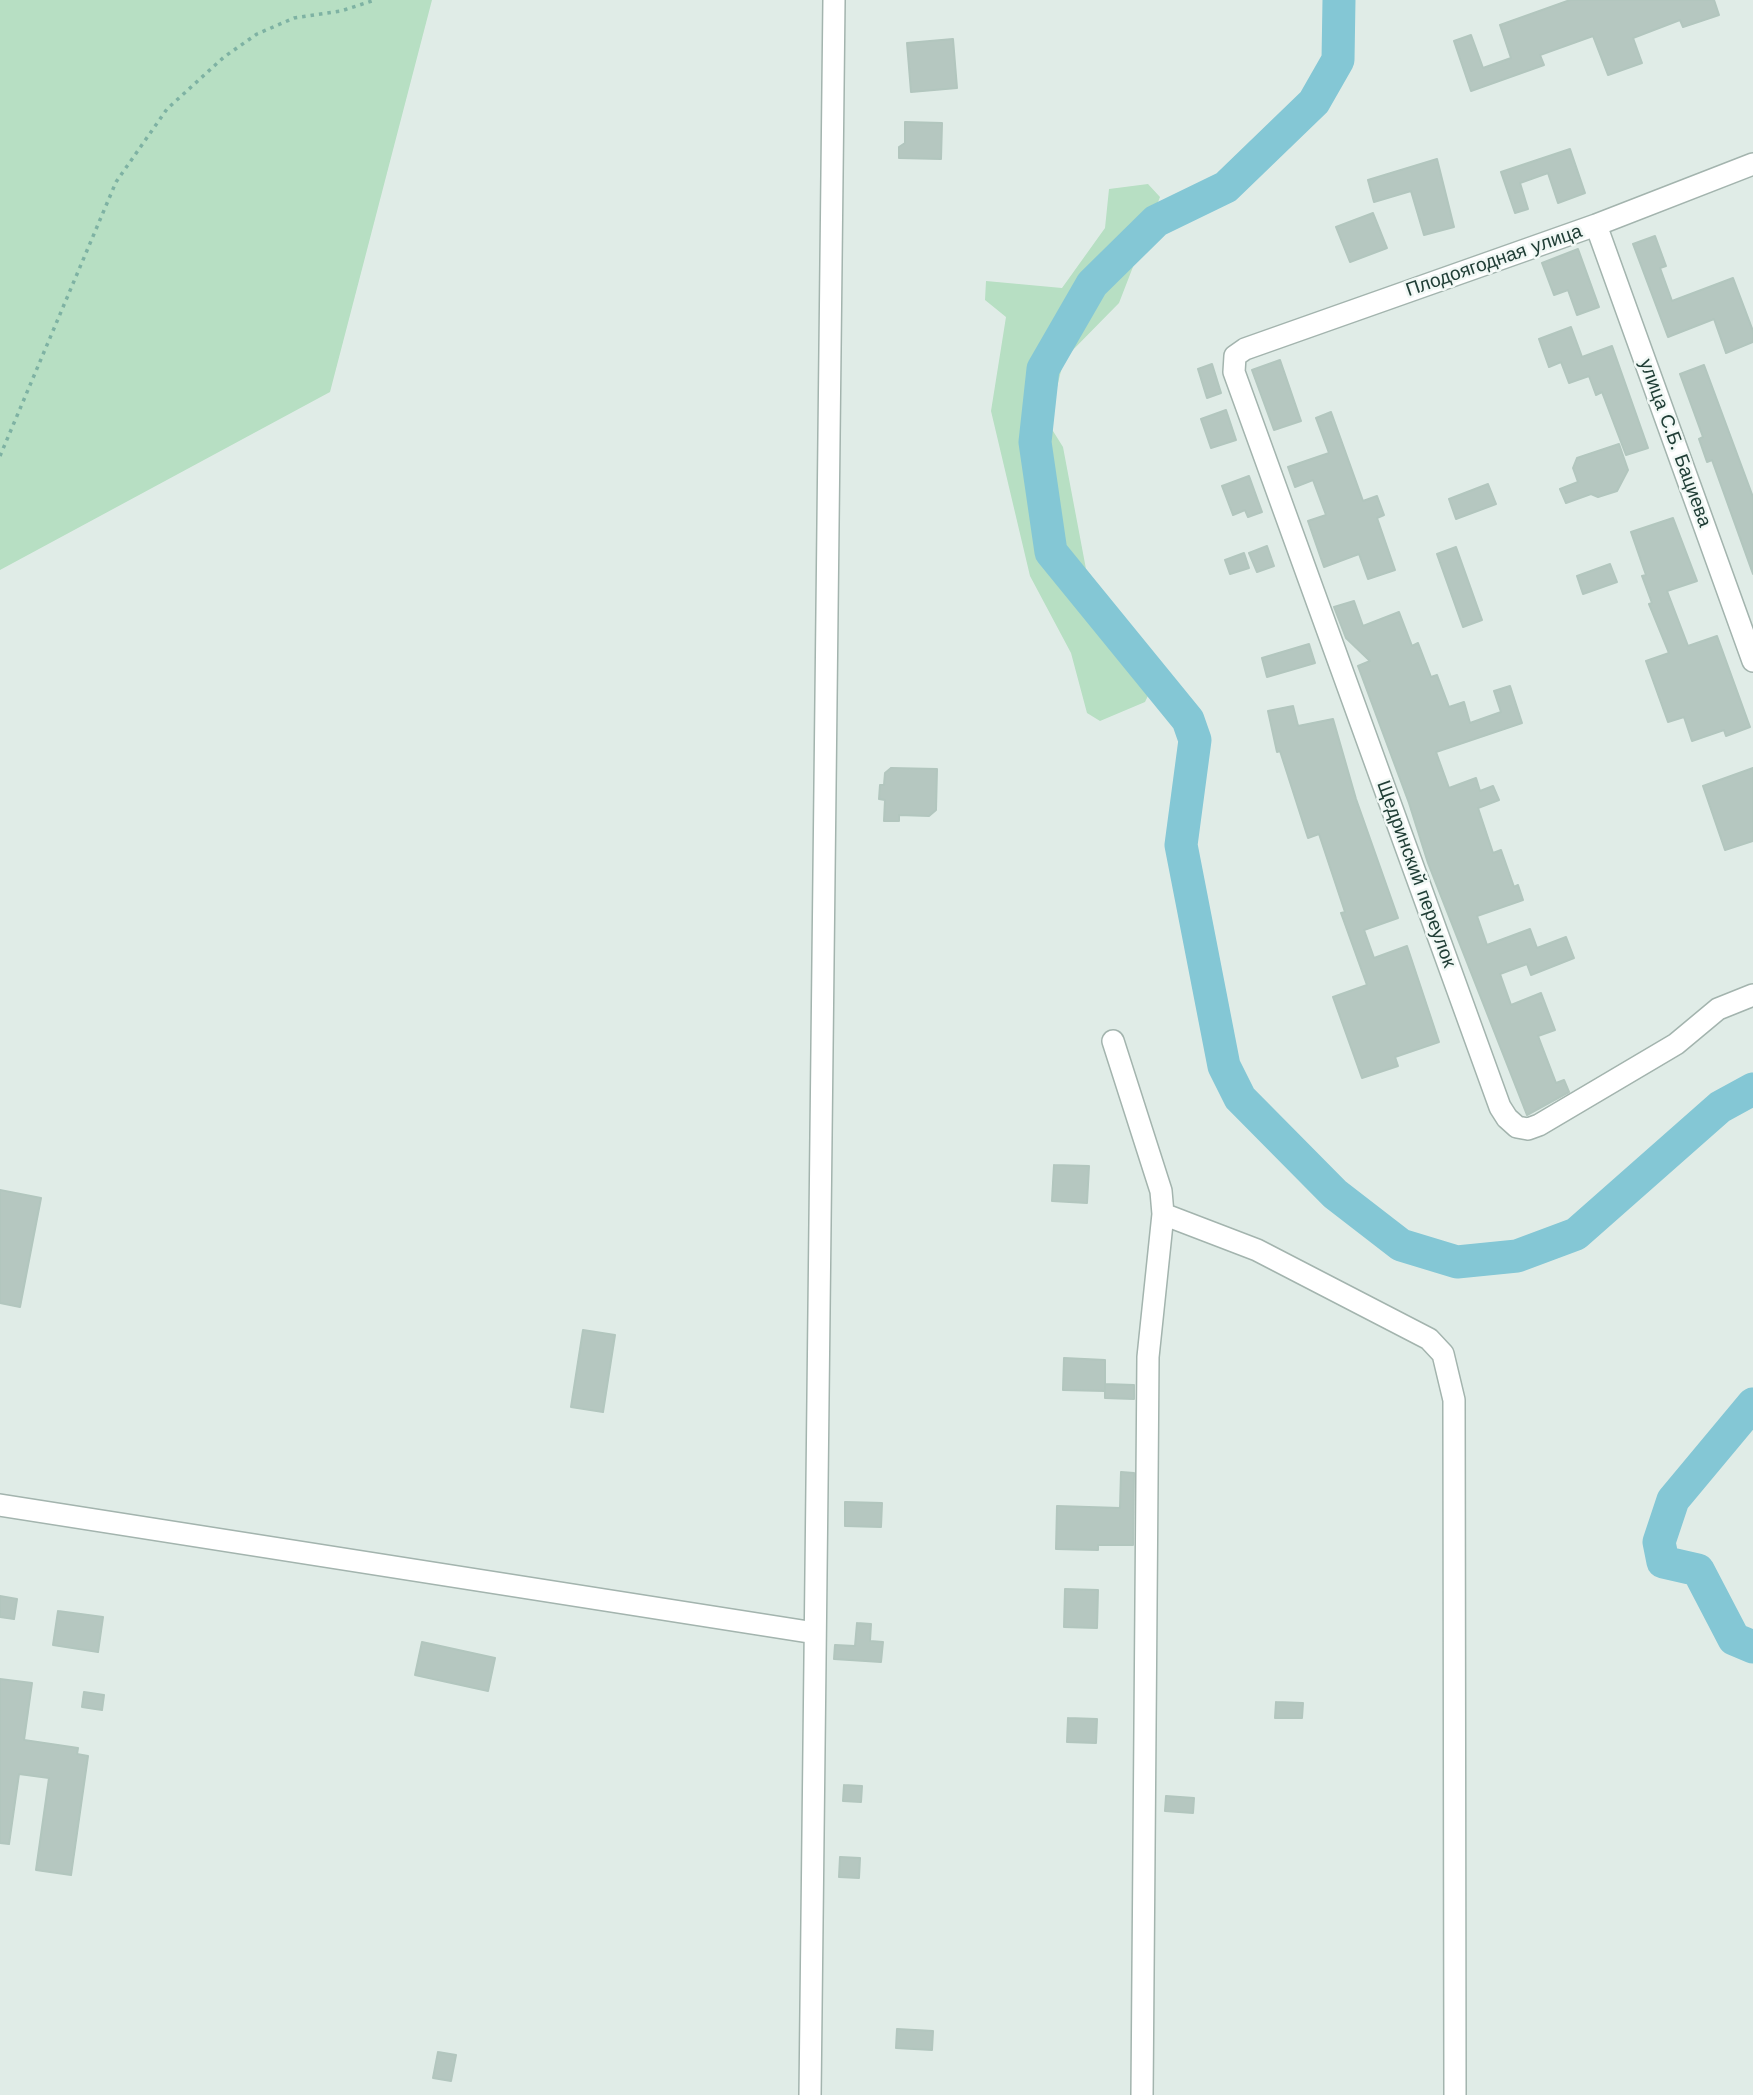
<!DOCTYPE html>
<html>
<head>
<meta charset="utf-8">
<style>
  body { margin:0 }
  canvas { display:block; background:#e0ece7 }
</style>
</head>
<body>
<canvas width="1753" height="2095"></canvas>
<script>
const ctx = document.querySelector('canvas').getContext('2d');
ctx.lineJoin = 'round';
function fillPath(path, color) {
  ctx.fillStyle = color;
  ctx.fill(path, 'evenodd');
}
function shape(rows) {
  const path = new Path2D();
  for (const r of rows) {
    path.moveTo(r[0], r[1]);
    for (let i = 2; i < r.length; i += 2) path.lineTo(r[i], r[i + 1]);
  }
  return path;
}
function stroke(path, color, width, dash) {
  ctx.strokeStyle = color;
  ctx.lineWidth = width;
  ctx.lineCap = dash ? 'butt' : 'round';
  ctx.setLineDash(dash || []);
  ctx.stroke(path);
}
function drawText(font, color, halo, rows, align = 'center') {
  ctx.font = font + ' "Work Sans",sans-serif';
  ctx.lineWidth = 5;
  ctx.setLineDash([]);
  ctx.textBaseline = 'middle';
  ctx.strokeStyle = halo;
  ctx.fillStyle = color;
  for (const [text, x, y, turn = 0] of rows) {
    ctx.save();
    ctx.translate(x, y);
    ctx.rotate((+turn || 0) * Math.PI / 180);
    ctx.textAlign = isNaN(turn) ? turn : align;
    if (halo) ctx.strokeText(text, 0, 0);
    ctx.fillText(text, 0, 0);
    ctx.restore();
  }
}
const green = shape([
  [0,0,432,0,330,392,0,570],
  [1148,184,1160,197,1119,303,1064,359,1048,423,1063,447,1086,569,1162,667,1145,702,1100,721,1087,713,1071,653,1030,576,991,411,1006,317,985,300,986,281,1062,288,1105,228,1109,189]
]);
const river = shape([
  [1339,0,1338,60,1314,102,1226,187,1156,221,1092,284,1043,369,1035,442,1051,552,1188,720,1195,740,1181,845,1224,1066,1240,1098,1335,1194,1401,1245,1457,1262,1517,1256,1576,1234,1720,1107,1753,1089],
  [1753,1404,1673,1500,1659,1542,1663,1562,1698,1570,1734,1639,1753,1647]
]);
const building = shape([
  [1570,0,1714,0,1719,15,1683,27,1680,20,1633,38,1642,63,1608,75,1593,36,1540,55,1544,65,1471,91,1454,41,1471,35,1483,68,1511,58,1500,25,1570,0],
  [953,39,957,88,911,92,907,43,953,39],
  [905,122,942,123,941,159,899,158,899,147,905,143,905,122],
  [1570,149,1585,193,1558,203,1548,173,1520,183,1528,209,1515,213,1501,172,1570,149],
  [1437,159,1454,227,1424,235,1411,191,1374,202,1368,180,1437,159],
  [1373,213,1387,248,1350,262,1336,227,1373,213],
  [1655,236,1666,266,1660,268,1672,301,1733,278,1753,331,1753,342,1726,353,1714,319,1668,337,1633,244,1655,236],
  [1578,249,1599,307,1577,315,1568,290,1554,295,1542,263,1578,249],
  [1571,327,1582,357,1612,346,1648,448,1626,455,1602,392,1596,395,1589,376,1569,383,1561,362,1549,367,1539,339,1571,327],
  [1280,360,1301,421,1274,430,1252,370,1280,360],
  [1212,364,1221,393,1207,398,1198,369,1212,364],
  [1704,365,1753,497,1753,574,1712,460,1707,462,1699,439,1703,437,1680,374,1704,365],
  [1226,410,1236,440,1211,448,1201,419,1226,410],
  [1331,412,1363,501,1377,496,1384,515,1377,518,1395,570,1368,579,1359,554,1324,567,1308,521,1326,515,1313,480,1295,487,1288,467,1329,453,1316,418,1331,412],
  [1619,444,1628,470,1617,491,1598,497,1591,494,1566,503,1560,489,1578,482,1573,468,1577,458,1619,444],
  [1249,476,1262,512,1248,517,1245,510,1233,515,1222,486,1249,476],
  [1488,484,1496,504,1456,519,1449,499,1488,484],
  [1673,518,1697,581,1667,591,1688,646,1717,636,1750,727,1726,736,1724,730,1692,741,1684,717,1668,722,1646,661,1669,653,1649,604,1652,603,1642,576,1646,575,1631,532,1673,518],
  [1267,546,1274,566,1257,572,1249,553,1267,546],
  [1456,547,1482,620,1463,627,1437,554,1456,547],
  [1244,553,1249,568,1230,574,1225,560,1244,553],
  [1610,564,1617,582,1583,594,1577,576,1610,564],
  [1354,601,1363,626,1399,612,1412,646,1418,643,1431,677,1437,675,1449,707,1464,702,1470,723,1501,712,1494,691,1510,686,1522,723,1436,752,1449,788,1476,778,1480,791,1493,786,1499,800,1478,808,1493,853,1501,850,1514,887,1518,885,1523,900,1477,916,1487,945,1530,929,1537,948,1566,937,1574,958,1531,975,1527,964,1500,974,1511,1005,1541,993,1555,1030,1538,1036,1556,1083,1564,1080,1569,1092,1527,1115,1428,863,1409,803,1358,666,1370,661,1346,638,1334,607,1354,601],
  [1309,644,1315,663,1267,677,1262,658,1309,644],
  [1293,706,1298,726,1333,719,1356,799,1398,918,1364,930,1374,958,1407,946,1439,1042,1395,1057,1398,1066,1362,1078,1333,997,1367,985,1341,913,1345,912,1319,834,1308,838,1280,751,1277,752,1268,711,1293,706],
  [891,768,937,769,936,810,929,816,899,815,899,821,884,821,885,800,879,799,880,785,884,785,885,773,891,768],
  [1753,768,1753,841,1725,850,1703,786,1753,768],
  [1054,1165,1089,1166,1087,1203,1052,1201,1054,1165],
  [0,1190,41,1198,20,1307,0,1303,0,1190],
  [583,1330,615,1335,603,1412,571,1407,583,1330],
  [1064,1358,1105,1360,1105,1391,1063,1390,1064,1358],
  [1105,1384,1134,1385,1134,1399,1105,1398,1105,1384],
  [1121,1472,1134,1473,1133,1545,1098,1545,1098,1550,1056,1549,1057,1506,1120,1508,1121,1472],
  [845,1502,882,1503,881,1527,845,1526,845,1502],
  [1065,1589,1098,1590,1097,1628,1064,1627,1065,1589],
  [0,1596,17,1599,14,1619,0,1617,0,1596],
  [58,1611,103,1617,98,1652,53,1645,58,1611],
  [857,1623,871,1624,870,1641,883,1642,881,1662,834,1659,835,1645,855,1646,857,1623],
  [422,1642,495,1658,488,1691,415,1675,422,1642],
  [0,1679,32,1683,24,1740,78,1748,77,1754,88,1756,71,1875,36,1870,49,1778,19,1774,9,1844,0,1843,0,1679],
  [84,1692,104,1695,102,1710,82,1707,84,1692],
  [1276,1702,1303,1703,1302,1718,1275,1718,1276,1702],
  [1068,1718,1097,1719,1096,1743,1067,1742,1068,1718],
  [844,1785,862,1786,861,1802,843,1801,844,1785],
  [1166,1796,1194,1798,1193,1813,1165,1811,1166,1796],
  [840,1857,860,1858,859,1878,839,1877,840,1857],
  [897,2029,933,2031,932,2050,896,2048,897,2029],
  [438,2052,456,2055,451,2081,433,2078,438,2052]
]);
const path = shape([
  [0,456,116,182,167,109,224,57,257,34,294,18,341,11,375,0]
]);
const minor = shape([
  [1753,164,1596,225,1245,349,1235,356,1234,372,1500,1107,1507,1118,1517,1127,1528,1129,1539,1125,1676,1044,1718,1009,1753,995],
  [1596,225,1753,661],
  [1113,1041,1161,1191,1163,1214,1148,1357,1142,2095],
  [1163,1214,1257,1250,1429,1339,1443,1354,1454,1400,1455,2095],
  [0,1505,815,1633],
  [810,2095,834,0]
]);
const streetNames = [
  ["Плодоягодная улица",1494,261,-19],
  ["улица С.Б. Бациева",1675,443,70],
  ["Щедринский переулок",1416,874,70]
];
fillPath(green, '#b7dfc3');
stroke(river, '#84c7d5', 33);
fillPath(building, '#b5c7c0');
stroke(building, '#b2c6be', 2);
stroke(minor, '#a3b4ae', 24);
stroke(path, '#7eb2a3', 3.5, [3.5, 5]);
stroke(minor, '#fff', 21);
drawText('19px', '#203e36', '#f1f8f5', streetNames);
</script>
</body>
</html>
